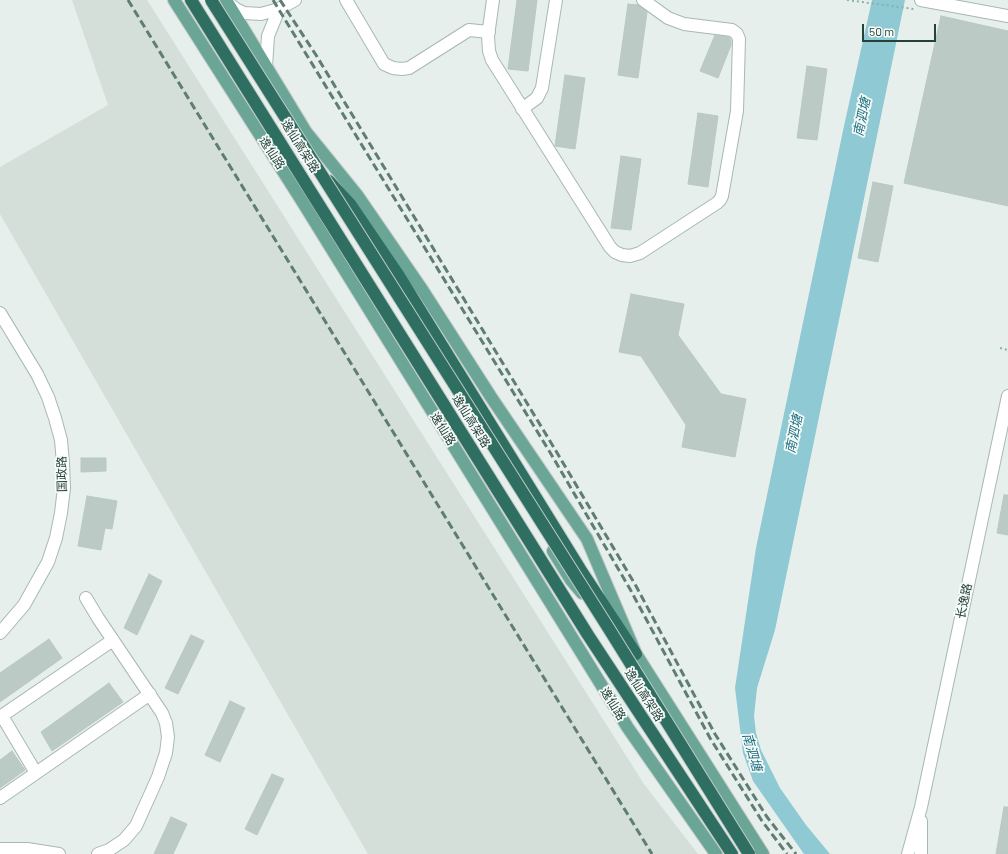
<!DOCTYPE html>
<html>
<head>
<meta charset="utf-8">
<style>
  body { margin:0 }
  #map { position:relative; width:1008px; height:854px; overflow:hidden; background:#e6efeb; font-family:Barlow,sans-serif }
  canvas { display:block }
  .scale { position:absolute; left:862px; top:24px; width:74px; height:18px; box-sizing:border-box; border:2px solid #24423a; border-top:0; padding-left:5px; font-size:12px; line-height:14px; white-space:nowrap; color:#24423a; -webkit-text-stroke:3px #f7fbf9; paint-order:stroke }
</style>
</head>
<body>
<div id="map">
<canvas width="1008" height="854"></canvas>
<div class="scale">50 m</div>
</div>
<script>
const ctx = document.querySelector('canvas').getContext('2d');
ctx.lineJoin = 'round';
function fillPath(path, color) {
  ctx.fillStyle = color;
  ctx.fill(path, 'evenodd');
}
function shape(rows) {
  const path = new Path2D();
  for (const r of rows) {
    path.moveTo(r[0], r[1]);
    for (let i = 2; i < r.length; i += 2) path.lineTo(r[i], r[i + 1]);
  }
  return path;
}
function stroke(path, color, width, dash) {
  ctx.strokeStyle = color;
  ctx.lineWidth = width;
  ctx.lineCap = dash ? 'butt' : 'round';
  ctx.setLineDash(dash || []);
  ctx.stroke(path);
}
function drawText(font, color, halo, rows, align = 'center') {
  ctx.font = font + ' Barlow,"Noto Sans SC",sans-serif';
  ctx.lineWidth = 3.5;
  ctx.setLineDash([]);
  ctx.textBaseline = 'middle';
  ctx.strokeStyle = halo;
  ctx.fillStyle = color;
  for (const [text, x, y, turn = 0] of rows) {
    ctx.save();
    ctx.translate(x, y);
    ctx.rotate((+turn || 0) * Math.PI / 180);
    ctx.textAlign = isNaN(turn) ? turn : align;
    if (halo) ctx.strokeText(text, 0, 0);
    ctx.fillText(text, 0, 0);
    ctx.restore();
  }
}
const built = shape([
  [72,0,147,0,644,784,698,854,368,854,0,214,0,167,108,105]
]);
const water = shape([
  [872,0,905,0,775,630,757,688,754,716,756,733,761,750,780,788,806,825,830,854,804,854,753,781,743,753,735,688,756,548,844,126]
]);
const building = shape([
  [517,0,537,0,528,71,508,69,517,0],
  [628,4,638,5,647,12,638,78,618,75,628,4],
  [941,16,1008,31,1008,206,904,183,941,16],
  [715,35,729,37,731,40,731,45,718,78,700,71,715,35],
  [807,66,827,69,817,140,797,138,807,66],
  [565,75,585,78,575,149,555,146,565,75],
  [698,113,718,116,708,187,688,184,698,113],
  [621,156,641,159,631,230,611,228,621,156],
  [873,182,893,186,878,262,858,258,873,182],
  [631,294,684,304,678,335,721,394,746,399,735,457,682,447,686,425,641,356,619,352,631,294],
  [81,458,106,458,106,471,81,472,81,458],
  [1004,495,1008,495,1008,535,997,533,1004,495],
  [87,496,117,501,112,529,105,528,101,550,78,546,87,496],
  [149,574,162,581,137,635,124,628,149,574],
  [191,635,204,641,178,694,165,688,191,635],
  [49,639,62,658,0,702,0,673,49,639],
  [109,683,123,702,52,751,41,732,109,683],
  [230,701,245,708,220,762,205,755,230,701],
  [12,751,25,770,0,788,0,760,12,751],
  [272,774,284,779,257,835,245,829,272,774],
  [1004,807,1008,807,1008,854,996,854,1004,807],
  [171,817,187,824,173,854,154,854,171,817]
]);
const path = shape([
  [847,0,914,9],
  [1000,348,1008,350]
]);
const minor = shape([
  [346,0,384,64,393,68,402,69,409,68,469,30,489,32],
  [493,0,488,36,489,51,492,60,610,247,615,252,622,255,630,256,640,253,717,203,720,200,722,196,737,111,739,39,737,34,732,30,684,24,668,18,643,0],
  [921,0,1008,16],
  [228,3,236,9,244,13,261,14,279,9,295,0],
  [266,66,268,36,279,9],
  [522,109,537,98,542,88,556,0],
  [0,313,37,374,48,397,55,418,61,440,63,463,64,488,61,513,56,538,48,562,24,605,0,633],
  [86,598,98,618,162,713,166,723,168,737,166,753,158,777,136,826,124,840,109,850,98,854],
  [2,716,36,773],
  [0,717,113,640],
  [0,798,150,694],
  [921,821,921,854],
  [0,849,27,849,59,854],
  [908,854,921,807,1008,396]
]);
const major = shape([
  [174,0,302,201,628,728,716,854],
  [226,0,306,132,357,195,423,291,491,397,587,539,636,654,763,854],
  [553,551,571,580,582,593]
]);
const highway = shape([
  [191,0,588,635,732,854],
  [329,181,350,204,399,276,580,569,636,654]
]);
const rail = shape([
  [128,0,652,854],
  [273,0,551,454,630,589,710,738,762,821,787,854],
  [280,0,316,55,556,451,636,586,715,734,767,817,796,854]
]);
const highwayBridge = shape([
  [211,0,609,629,749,854]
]);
const streetNames = [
  ["逸仙高架路",300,146,58],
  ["逸仙路",272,153,57],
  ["逸仙高架路",471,421,58],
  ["逸仙路",443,429,58],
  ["国政路",62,474,-91],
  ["长逸路",964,601,-78],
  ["逸仙高架路",644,695,57],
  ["逸仙路",613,704,58]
];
const waterNames = [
  ["南泗塘",862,117,-78],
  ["南泗塘",794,434,-78],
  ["南泗塘",752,752,74]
];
fillPath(built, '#d4dfda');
fillPath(water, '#8ec9d4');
fillPath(building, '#bbcac4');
stroke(building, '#b8c9c2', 1);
stroke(minor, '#a8b8b2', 14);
stroke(major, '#c2cac8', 14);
stroke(highway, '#c2cac8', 14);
stroke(path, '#86b3a5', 2, [2, 3]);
stroke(minor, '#fff', 12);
stroke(major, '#6aa596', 12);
stroke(highway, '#2f6f62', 12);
stroke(rail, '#5f7d75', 3, [8, 4]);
stroke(highwayBridge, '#c2cac8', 14, []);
stroke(highwayBridge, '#2f6f62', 12);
drawText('12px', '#24423a', '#f7fbf9', streetNames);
drawText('italic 13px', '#1c6f80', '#f7fbf9', waterNames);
</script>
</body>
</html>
